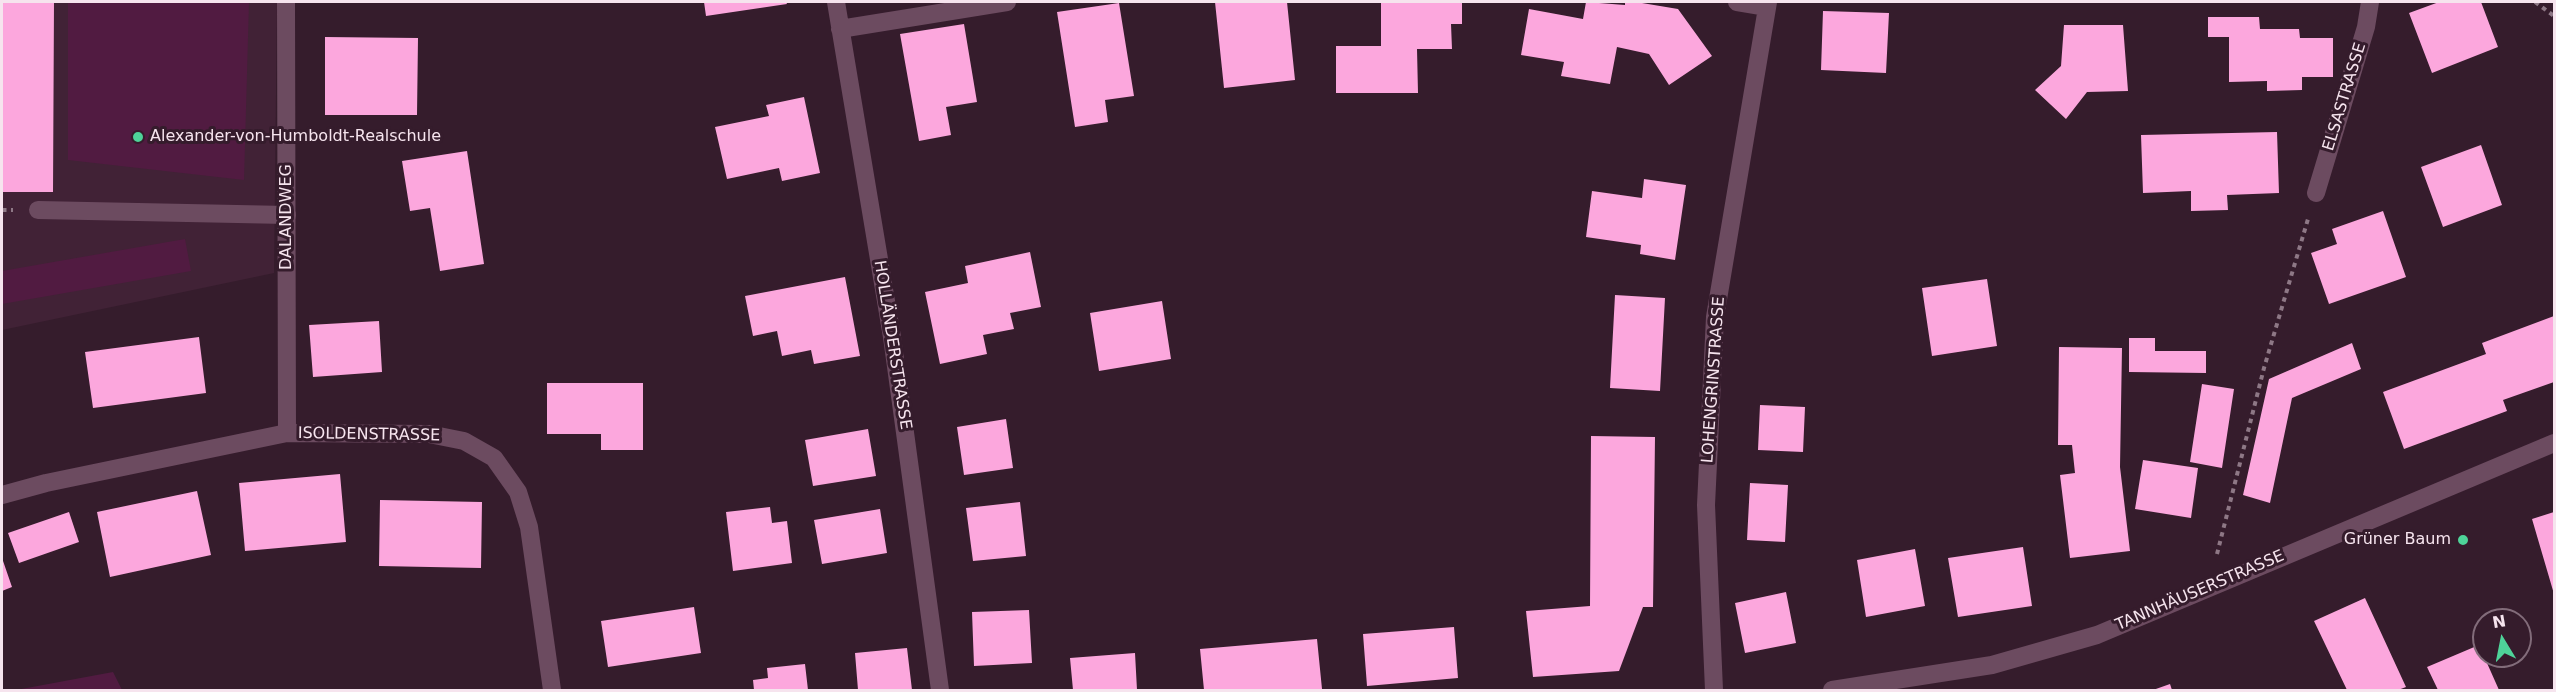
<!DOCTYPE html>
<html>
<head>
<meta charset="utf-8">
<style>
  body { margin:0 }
  #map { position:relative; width:2556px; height:692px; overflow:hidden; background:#351c2c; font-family:"DejaVu Sans",sans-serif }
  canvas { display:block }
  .frame { position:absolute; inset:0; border:3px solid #f6e4ee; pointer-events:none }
  .north { position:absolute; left:2472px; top:608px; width:60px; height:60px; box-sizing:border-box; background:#351c2c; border:2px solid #826c7a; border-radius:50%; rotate:350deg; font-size:16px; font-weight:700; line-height:24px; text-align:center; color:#f6e4ee }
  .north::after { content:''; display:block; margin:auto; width:21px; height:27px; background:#4ed399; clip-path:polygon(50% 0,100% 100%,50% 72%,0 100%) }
</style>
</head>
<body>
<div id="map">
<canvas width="2556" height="692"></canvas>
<div class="frame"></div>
<div class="north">N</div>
</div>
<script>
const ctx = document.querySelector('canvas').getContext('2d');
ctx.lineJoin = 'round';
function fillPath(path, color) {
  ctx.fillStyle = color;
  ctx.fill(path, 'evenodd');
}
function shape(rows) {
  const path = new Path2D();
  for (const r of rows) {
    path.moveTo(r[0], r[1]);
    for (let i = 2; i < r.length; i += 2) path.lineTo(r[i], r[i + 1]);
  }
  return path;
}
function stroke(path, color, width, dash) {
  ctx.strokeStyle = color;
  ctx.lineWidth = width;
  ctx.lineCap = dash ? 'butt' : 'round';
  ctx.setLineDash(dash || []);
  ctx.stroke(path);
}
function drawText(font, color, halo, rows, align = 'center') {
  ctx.font = font + ' "DejaVu Sans",sans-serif';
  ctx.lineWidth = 6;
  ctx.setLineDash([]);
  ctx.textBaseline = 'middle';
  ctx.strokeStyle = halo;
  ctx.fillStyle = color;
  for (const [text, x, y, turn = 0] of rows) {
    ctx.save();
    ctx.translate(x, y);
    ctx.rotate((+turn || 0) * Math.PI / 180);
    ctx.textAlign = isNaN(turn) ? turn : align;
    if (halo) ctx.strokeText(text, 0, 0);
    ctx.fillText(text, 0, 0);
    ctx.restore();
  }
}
const built = shape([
  [2,2,277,2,274,273,2,330]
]);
const green = shape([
  [68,2,249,2,244,180,68,160],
  [185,239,191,271,2,304,2,271],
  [113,672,122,690,16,690]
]);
const building = shape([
  [2,2,54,2,53,192,2,192],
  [704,2,786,2,787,4,706,16],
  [1215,2,1287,2,1295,80,1224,88],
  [1381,2,1462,2,1462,24,1451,24,1452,49,1417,49,1418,93,1336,93,1336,46,1381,46],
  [1586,2,1625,5,1625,2,1636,2,1678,9,1712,56,1669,85,1649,54,1617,47,1610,84,1561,76,1564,62,1521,55,1529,9,1583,19],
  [2439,2,2481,2,2498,47,2432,73,2409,13],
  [1119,3,1134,96,1105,100,1108,122,1075,127,1057,12],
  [1823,11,1889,13,1886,73,1821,70],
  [2208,17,2259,17,2260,29,2299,29,2300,38,2333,38,2333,77,2302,77,2302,90,2267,91,2267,81,2229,82,2229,37,2208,37],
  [964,24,977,102,946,107,951,135,919,141,900,34],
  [2064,25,2123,25,2128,91,2087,92,2066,119,2035,90,2061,66],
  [325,37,418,38,417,115,325,115],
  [804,97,820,173,782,181,779,168,727,179,715,127,769,116,766,105],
  [2277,132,2279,193,2227,195,2228,210,2191,211,2191,191,2143,193,2141,135],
  [2481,145,2502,205,2443,227,2421,167],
  [467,151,484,264,440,271,430,208,410,211,402,161],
  [1644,179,1686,185,1675,260,1640,254,1641,245,1586,237,1592,191,1642,198],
  [2383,211,2406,277,2329,304,2311,253,2337,244,2332,229],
  [1030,252,1041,307,1010,313,1014,329,983,335,987,354,940,364,925,292,968,283,965,266],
  [845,277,860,356,814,364,811,350,782,356,777,331,753,336,745,296],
  [1987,279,1997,346,1932,356,1922,288],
  [1615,295,1665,298,1660,391,1610,388],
  [1162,301,1171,359,1099,371,1090,313],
  [2554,316,2554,382,2503,400,2507,411,2404,449,2383,392,2486,354,2482,343],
  [379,321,382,372,313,377,309,325],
  [199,337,206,393,93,408,85,352],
  [2129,338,2155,338,2155,351,2206,351,2206,373,2129,372],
  [2352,343,2361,369,2292,398,2270,503,2243,495,2269,379],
  [2059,347,2122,348,2120,467,2130,551,2070,558,2060,475,2075,473,2072,445,2058,445],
  [547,383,643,383,643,450,601,450,601,434,547,434],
  [2202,384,2234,389,2222,468,2190,462],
  [1760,405,1805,407,1803,452,1758,450],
  [1006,419,1013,468,964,475,957,427],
  [868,429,876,476,813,486,805,440],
  [1591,436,1655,437,1653,607,1643,607,1619,671,1533,677,1526,611,1590,606],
  [2143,460,2198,468,2191,518,2135,509],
  [340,474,346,542,245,551,239,483],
  [1750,483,1788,485,1785,542,1747,540],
  [197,491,211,555,110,577,97,512],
  [380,500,482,502,481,568,379,566],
  [1020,502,1026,556,973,561,966,508],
  [770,507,772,523,787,521,792,563,733,571,726,512],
  [880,509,887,553,822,564,814,520],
  [69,512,79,542,19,563,8,533],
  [2554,512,2554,594,2532,519],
  [2023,547,2032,606,1958,617,1948,558],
  [1915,549,1925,606,1866,617,1857,560],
  [2,558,12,587,2,591],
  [1786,592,1796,643,1745,653,1735,603],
  [2365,598,2406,687,2398,690,2347,690,2314,621],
  [694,607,701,653,608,667,601,621],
  [1029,610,1032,663,974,666,972,612],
  [1454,627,1458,678,1367,686,1363,634],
  [1317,639,1322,689,1204,690,1200,649],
  [2479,645,2499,690,2438,690,2427,667],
  [907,648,912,690,858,690,855,653],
  [1135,653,1137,690,1073,690,1070,658],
  [805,664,808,690,754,690,753,680,768,678,767,668],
  [2170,684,2172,690,2153,690]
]);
const path = shape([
  [2535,2,2554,16],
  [2,210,13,210],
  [2217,554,2264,368,2308,219]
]);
const lane = shape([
  [38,210,287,215]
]);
const street = shape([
  [286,2,287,433],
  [836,2,892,337,940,690],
  [1737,2,1767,7],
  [840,29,1007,2],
  [2316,193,2366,27,2370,2],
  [2,495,46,483,287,433,429,434,464,441,494,458,518,492,529,527,552,690],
  [1714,690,1706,505,1715,317,1768,2],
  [1832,690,1992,665,2097,635,2554,443]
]);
const markers = [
  [138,137,6,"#4ed399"],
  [2463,540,6,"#4ed399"]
];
const streetNames = [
  ["ELSASTRASSE",2345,97,-73],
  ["DALANDWEG",287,217,-90],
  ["HOLLÄNDERSTRASSE",892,345,81],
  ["LOHENGRINSTRASSE",1714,380,-86],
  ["ISOLDENSTRASSE",369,435,1],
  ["TANNHÄUSERSTRASSE",2200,591,-23]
];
const poiNames = [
  ["Alexander-von-Humboldt-Realschule",150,137],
  ["Grüner Baum",2451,540,"right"]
];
fillPath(built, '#412236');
fillPath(green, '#511b41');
fillPath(building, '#fca7dd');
stroke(path, '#8e7886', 4, [4.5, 4.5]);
stroke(lane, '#6c4b60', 18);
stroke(street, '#6c4b60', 18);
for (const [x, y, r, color] of markers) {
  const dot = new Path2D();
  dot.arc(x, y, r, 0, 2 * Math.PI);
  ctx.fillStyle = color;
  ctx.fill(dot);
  stroke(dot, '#351c2c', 2);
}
drawText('16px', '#f6e4ee', '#351c2c', streetNames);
drawText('16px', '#f6e4ee', '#351c2c', poiNames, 'left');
</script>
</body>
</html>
